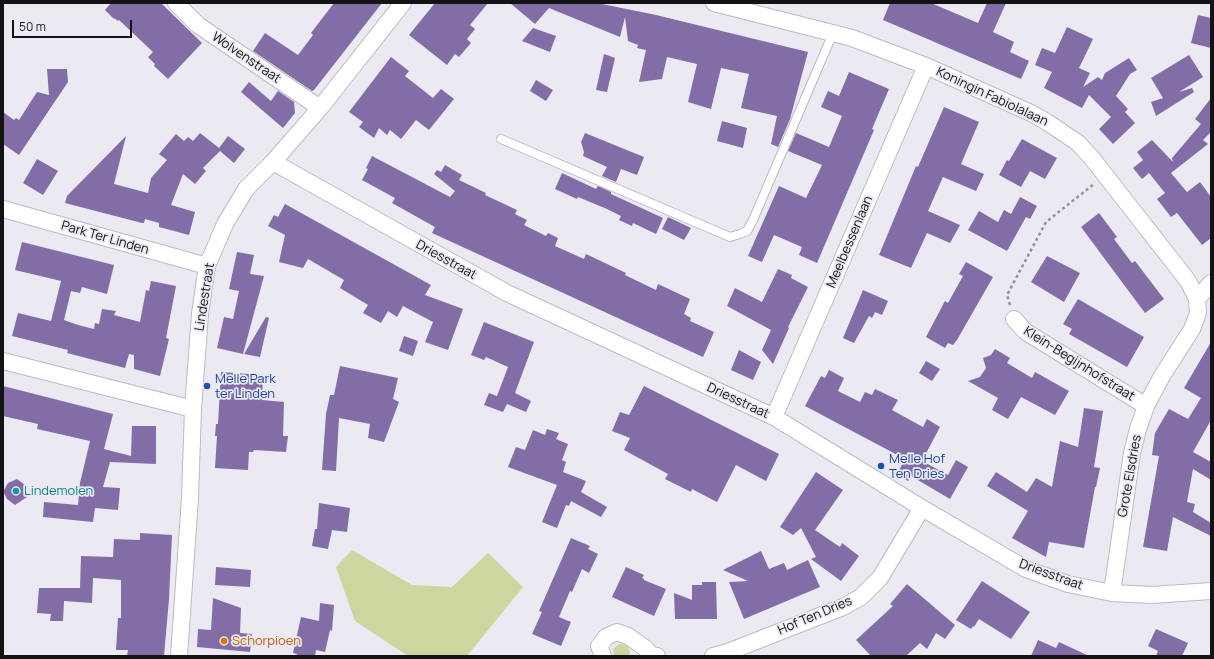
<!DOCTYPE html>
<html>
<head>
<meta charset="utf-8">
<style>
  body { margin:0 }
  #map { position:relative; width:1214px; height:659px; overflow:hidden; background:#ebe9f1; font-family:Manrope,sans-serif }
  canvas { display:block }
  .frame { position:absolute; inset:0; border:4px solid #131215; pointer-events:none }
  .scale { position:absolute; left:12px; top:20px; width:120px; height:18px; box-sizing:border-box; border:2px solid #131215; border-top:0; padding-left:5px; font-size:12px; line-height:14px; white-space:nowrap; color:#131215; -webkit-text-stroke:3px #ebe9f1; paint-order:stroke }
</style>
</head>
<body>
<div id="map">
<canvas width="1214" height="659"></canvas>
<div class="frame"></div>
<div class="scale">50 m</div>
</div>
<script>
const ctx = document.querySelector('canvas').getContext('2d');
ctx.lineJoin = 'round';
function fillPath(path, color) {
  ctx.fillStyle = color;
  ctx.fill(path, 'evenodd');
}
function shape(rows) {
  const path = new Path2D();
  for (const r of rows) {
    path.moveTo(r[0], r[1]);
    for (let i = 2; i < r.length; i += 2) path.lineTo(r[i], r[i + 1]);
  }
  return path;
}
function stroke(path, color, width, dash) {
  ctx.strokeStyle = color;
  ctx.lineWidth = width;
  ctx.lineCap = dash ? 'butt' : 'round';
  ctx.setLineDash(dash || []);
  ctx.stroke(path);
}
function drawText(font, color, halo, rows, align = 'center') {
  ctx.font = font + ' Manrope,sans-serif';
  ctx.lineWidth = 3.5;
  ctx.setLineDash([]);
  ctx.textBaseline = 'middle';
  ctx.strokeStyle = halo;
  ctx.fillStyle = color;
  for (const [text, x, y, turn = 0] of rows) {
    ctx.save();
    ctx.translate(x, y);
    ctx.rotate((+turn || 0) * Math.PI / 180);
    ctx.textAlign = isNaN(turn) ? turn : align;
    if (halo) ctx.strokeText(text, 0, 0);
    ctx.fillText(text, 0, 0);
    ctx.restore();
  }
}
const green = shape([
  [352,550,412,585,452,587,488,553,523,587,467,656,408,656,355,621,336,567],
  [619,644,627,645,630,652,629,656,614,656,613,649]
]);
const building = shape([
  [111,3,161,3,202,43,168,79,154,66,155,64,148,57,153,52,119,20,118,21,114,18,114,19,105,10],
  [334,3,382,3,314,90,312,91,253,51,265,33,298,55,313,35,311,33],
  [435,3,488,3,470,25,475,29,467,39,471,43,459,57,455,54,447,65,409,35],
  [510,3,597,3,656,15,808,52,790,119,778,147,771,144,777,116,741,108,749,74,721,68,711,109,688,102,697,64,667,57,662,79,639,82,646,50,637,48,638,45,628,41,625,17,620,37,549,8,535,24],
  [890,3,931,3,978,23,987,3,1006,3,993,32,1014,42,1010,52,1029,61,1021,79,883,20],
  [1198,15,1211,18,1211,48,1191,43],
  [1067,27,1093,39,1079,68,1090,73,1083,87,1098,77,1102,80,1105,73,1129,58,1137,70,1130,74,1116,96,1128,109,1125,112,1135,123,1113,144,1099,129,1111,117,1089,95,1082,108,1044,88,1052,72,1035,65,1042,48,1055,53],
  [533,28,556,36,550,52,522,41],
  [604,54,615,58,607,92,596,90],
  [1189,55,1203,77,1179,92,1192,88,1194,92,1156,116,1151,102,1163,98,1151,78],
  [391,57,409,71,405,76,433,98,441,89,454,99,429,130,416,120,401,139,390,130,387,135,379,128,374,138,359,127,363,122,349,112],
  [47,69,67,69,68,82,19,155,3,144,3,112,14,120,16,118,19,120,37,92,49,95],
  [849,72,889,89,872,129,874,130,817,263,799,255,802,247,774,235,762,262,748,256,779,186,806,198,822,165,788,151,796,133,829,147,842,116,821,107,828,91,839,96],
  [536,80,553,90,546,101,530,91],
  [249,82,271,101,278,91,294,102,295,113,283,128,241,92],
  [1211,98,1211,132,1203,140,1208,144,1171,173,1187,192,1200,182,1211,197,1211,238,1202,245,1177,213,1171,217,1157,199,1165,193,1149,173,1142,179,1133,168,1143,160,1137,152,1152,140,1173,162,1172,158,1201,124,1195,119],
  [944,107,979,122,961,164,984,174,976,191,943,177,928,211,960,225,950,243,927,233,911,268,879,255,916,166,918,167],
  [722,121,747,128,743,148,717,141],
  [200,133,219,148,228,136,245,149,234,163,220,151,203,168,206,171,195,184,183,174,171,205,195,212,189,235,159,227,159,223,145,219,144,223,142,223,65,203,67,196,126,136,114,184,148,193,151,178,167,160,159,154,176,134,184,141,188,137,193,141],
  [585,133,644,157,637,175,621,169,616,182,602,176,607,167,583,156,584,152,581,142],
  [1022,139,1057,158,1045,179,1030,171,1021,187,999,175,1007,160,1009,161],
  [372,156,450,197,455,191,434,174,437,170,441,172,445,165,462,175,459,180,486,193,485,195,517,210,515,214,527,220,524,225,546,236,548,233,558,238,555,246,584,259,586,254,626,273,625,275,656,290,658,284,690,299,684,314,691,318,690,321,714,332,703,357,432,233,435,227,392,203,395,198,362,180,368,169,366,168],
  [37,159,58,171,43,195,23,183],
  [562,173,596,189,598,186,611,192,611,194,663,218,656,234,633,223,632,226,619,220,621,216,607,209,578,197,577,199,555,189],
  [1020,197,1037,206,1030,219,1026,217,1007,251,968,230,979,211,998,222,1004,210,1011,214],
  [285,204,431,285,425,295,463,309,448,350,425,342,433,322,403,306,397,317,388,311,381,323,363,313,368,305,340,288,344,280,308,259,303,268,279,262,285,235,268,226,274,215,278,217],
  [1099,213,1117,237,1114,239,1132,263,1135,261,1164,299,1145,313,1081,227],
  [668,217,691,228,684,240,662,229],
  [22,242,114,265,107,294,82,287,80,293,71,291,64,320,78,325,94,329,95,323,99,324,102,309,116,311,114,315,140,322,146,290,149,291,151,281,176,286,166,338,169,339,160,376,134,369,134,355,129,354,125,368,67,353,68,350,12,336,18,313,51,321,61,281,15,270],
  [237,252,254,255,250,274,264,276,243,354,217,348,224,317,233,319,239,291,229,289],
  [1047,256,1080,273,1064,302,1031,282],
  [966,262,993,277,957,340,953,345,948,343,945,348,926,337,945,301,948,303,963,276,959,274],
  [778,269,792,275,791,278,808,287,788,327,789,328,773,364,762,350,771,330,727,306,735,288,762,302],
  [863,290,888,301,882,315,875,312,872,318,869,316,854,343,843,338],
  [1078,299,1144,337,1127,367,1069,334,1072,329,1063,324],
  [266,317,269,318,260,357,244,354],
  [484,322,534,342,515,393,531,401,526,412,507,404,503,412,484,405,489,393,497,396,508,367,486,357,484,360,471,355],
  [404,336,418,341,413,356,399,351],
  [1211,342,1211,420,1193,452,1211,462,1211,480,1193,469,1187,502,1195,504,1193,512,1211,523,1211,536,1173,517,1167,551,1143,547,1159,456,1152,455,1155,433,1169,409,1188,419,1201,398,1184,388],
  [995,349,1010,358,1007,363,1032,378,1035,372,1069,391,1055,415,1021,397,1008,419,992,410,998,398,968,381,980,377,986,368,983,358,991,355],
  [739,350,761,362,753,380,731,370],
  [926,361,940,369,932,381,919,373],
  [340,366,398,378,393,399,399,402,384,442,368,438,370,424,339,418,336,471,322,470,326,414,330,395,334,395],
  [829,370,844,378,838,391,860,402,865,392,872,395,875,389,898,400,892,410,923,427,927,419,940,427,922,461,948,475,956,460,968,467,950,499,911,476,908,481,897,474,905,459,805,406,821,376,825,378],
  [221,372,263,375,262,400,284,402,283,436,288,436,286,452,254,450,253,452,249,452,248,470,215,468,217,436,215,436,216,424,218,424],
  [3,386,113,414,104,449,131,456,132,426,156,426,156,464,110,462,103,487,120,488,118,510,95,508,93,522,43,517,44,502,78,505,80,483,90,441,37,429,38,424,3,416],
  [644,386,779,454,766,481,736,465,717,502,692,489,691,492,665,479,668,474,624,450,630,438,612,431,620,412,629,415],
  [1084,408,1103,411,1094,467,1100,468,1096,487,1095,487,1084,548,1049,542,1046,557,1012,538,1028,511,987,486,996,472,1027,492,1036,478,1052,487,1060,441,1078,447],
  [547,429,559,433,556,439,568,444,562,460,566,462,563,472,586,481,581,492,607,507,601,517,571,501,569,506,566,505,557,528,542,522,557,485,508,467,516,447,525,450,533,430,545,435],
  [816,472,843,490,815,530,840,547,842,543,859,556,841,581,811,559,816,557,801,528,793,535,780,527],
  [17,479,25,485,27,488,27,497,15,505,7,499,4,493,4,490,8,483],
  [319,503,350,508,347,532,332,530,328,549,312,546,315,529,317,529],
  [140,533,172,535,169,599,164,656,127,656,128,650,116,650,118,618,121,618,121,580,93,578,92,603,64,601,63,621,50,621,51,614,37,613,39,588,80,588,81,556,113,557,114,539,140,540],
  [571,538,590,546,588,549,598,554,589,573,582,569,572,592,570,591,559,617,571,622,561,646,532,634,542,612,539,611],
  [761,551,769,569,784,563,787,570,808,560,820,587,744,619,729,582,748,581,723,570],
  [216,567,251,570,250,587,215,585],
  [626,567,644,575,642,578,644,579,644,580,666,589,654,616,612,597],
  [982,581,1030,612,1011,639,979,619,974,627,973,626,971,629,956,620],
  [702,582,716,582,717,619,675,619,674,593,692,600,692,585,702,585],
  [907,584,955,625,945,639,936,633,927,649,920,643,906,656,871,656,856,640,893,606,890,604],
  [213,598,241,608,240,633,252,634,250,652,197,647,198,629,211,630],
  [320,603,334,605,332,631,330,630,325,652,316,650,315,656,296,656,297,654,293,653,301,617,319,621],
  [1156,629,1188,643,1182,656,1156,656,1158,651,1148,646],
  [1038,640,1056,648,1059,642,1089,656,1031,656]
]);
const path = shape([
  [1010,305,1007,295,1046,222,1094,184]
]);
const lane = shape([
  [501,139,730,237,740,234,747,231,753,220,833,33]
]);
const street = shape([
  [176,3,198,25,320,108],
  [714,3,852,38,926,66,1031,113,1047,122,1078,143,1091,157,1188,281,1197,299],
  [273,162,507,293,774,417,922,508,1026,569,1068,584,1112,593,1152,595,1211,591],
  [3,209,207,266],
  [1014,319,1026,332,1146,406],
  [3,361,193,409],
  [774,417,926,66],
  [1112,593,1132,453,1138,429,1146,406,1162,376,1192,329,1198,313,1197,299,1211,283],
  [179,656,190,498,193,409,200,314,207,266,225,224,246,189,273,162,320,108,403,3],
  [603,656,599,646,606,637,617,632,628,636,645,648,651,655,657,656],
  [713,656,728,652,843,607,861,597,880,578,922,508]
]);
const markers = [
  [207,386,4,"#1a4fb4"],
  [881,466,4,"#1a4fb4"],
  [16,491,4,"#0f9aa8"],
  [224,641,4,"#e8710a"]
];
const streetNames = [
  ["Wolvenstraat",246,58,34],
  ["Koningin Fabiolalaan",992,97,25],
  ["Park Ter Linden",105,238,16],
  ["Meelbessenlaan",850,242,-67],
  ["Driesstraat",446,260,29],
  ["Lindestraat",205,297,-81],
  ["Klein-Begijnhofstraat",1079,364,32],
  ["Driesstraat",738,401,25],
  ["Grote Elsdries",1130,476,-80],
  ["Driesstraat",1051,575,20],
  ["Hof Ten Dries",815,616,-23]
];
const transitNames = [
  ["Melle Park",215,379],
  ["ter Linden",215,394],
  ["Melle Hof",889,459],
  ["Ten Dries",889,474]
];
const cultureNames = [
  ["Lindemolen",24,491]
];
const foodNames = [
  ["Schorpioen",232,641]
];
fillPath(green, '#cdd69f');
fillPath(building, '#836da7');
stroke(lane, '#bdbac2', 10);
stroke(street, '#bdbac2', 18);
stroke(path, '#939197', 2.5, [3, 3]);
stroke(lane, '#fff', 8);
stroke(street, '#fff', 16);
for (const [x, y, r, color] of markers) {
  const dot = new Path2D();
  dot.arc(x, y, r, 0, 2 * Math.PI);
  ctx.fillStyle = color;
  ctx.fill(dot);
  stroke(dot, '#ebe9f1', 1.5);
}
drawText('13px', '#131215', '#ebe9f1', streetNames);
drawText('13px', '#164399', '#ebe9f1', transitNames, 'left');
drawText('13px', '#0d838f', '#ebe9f1', cultureNames, 'left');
drawText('13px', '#c56008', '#ebe9f1', foodNames, 'left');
</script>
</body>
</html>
